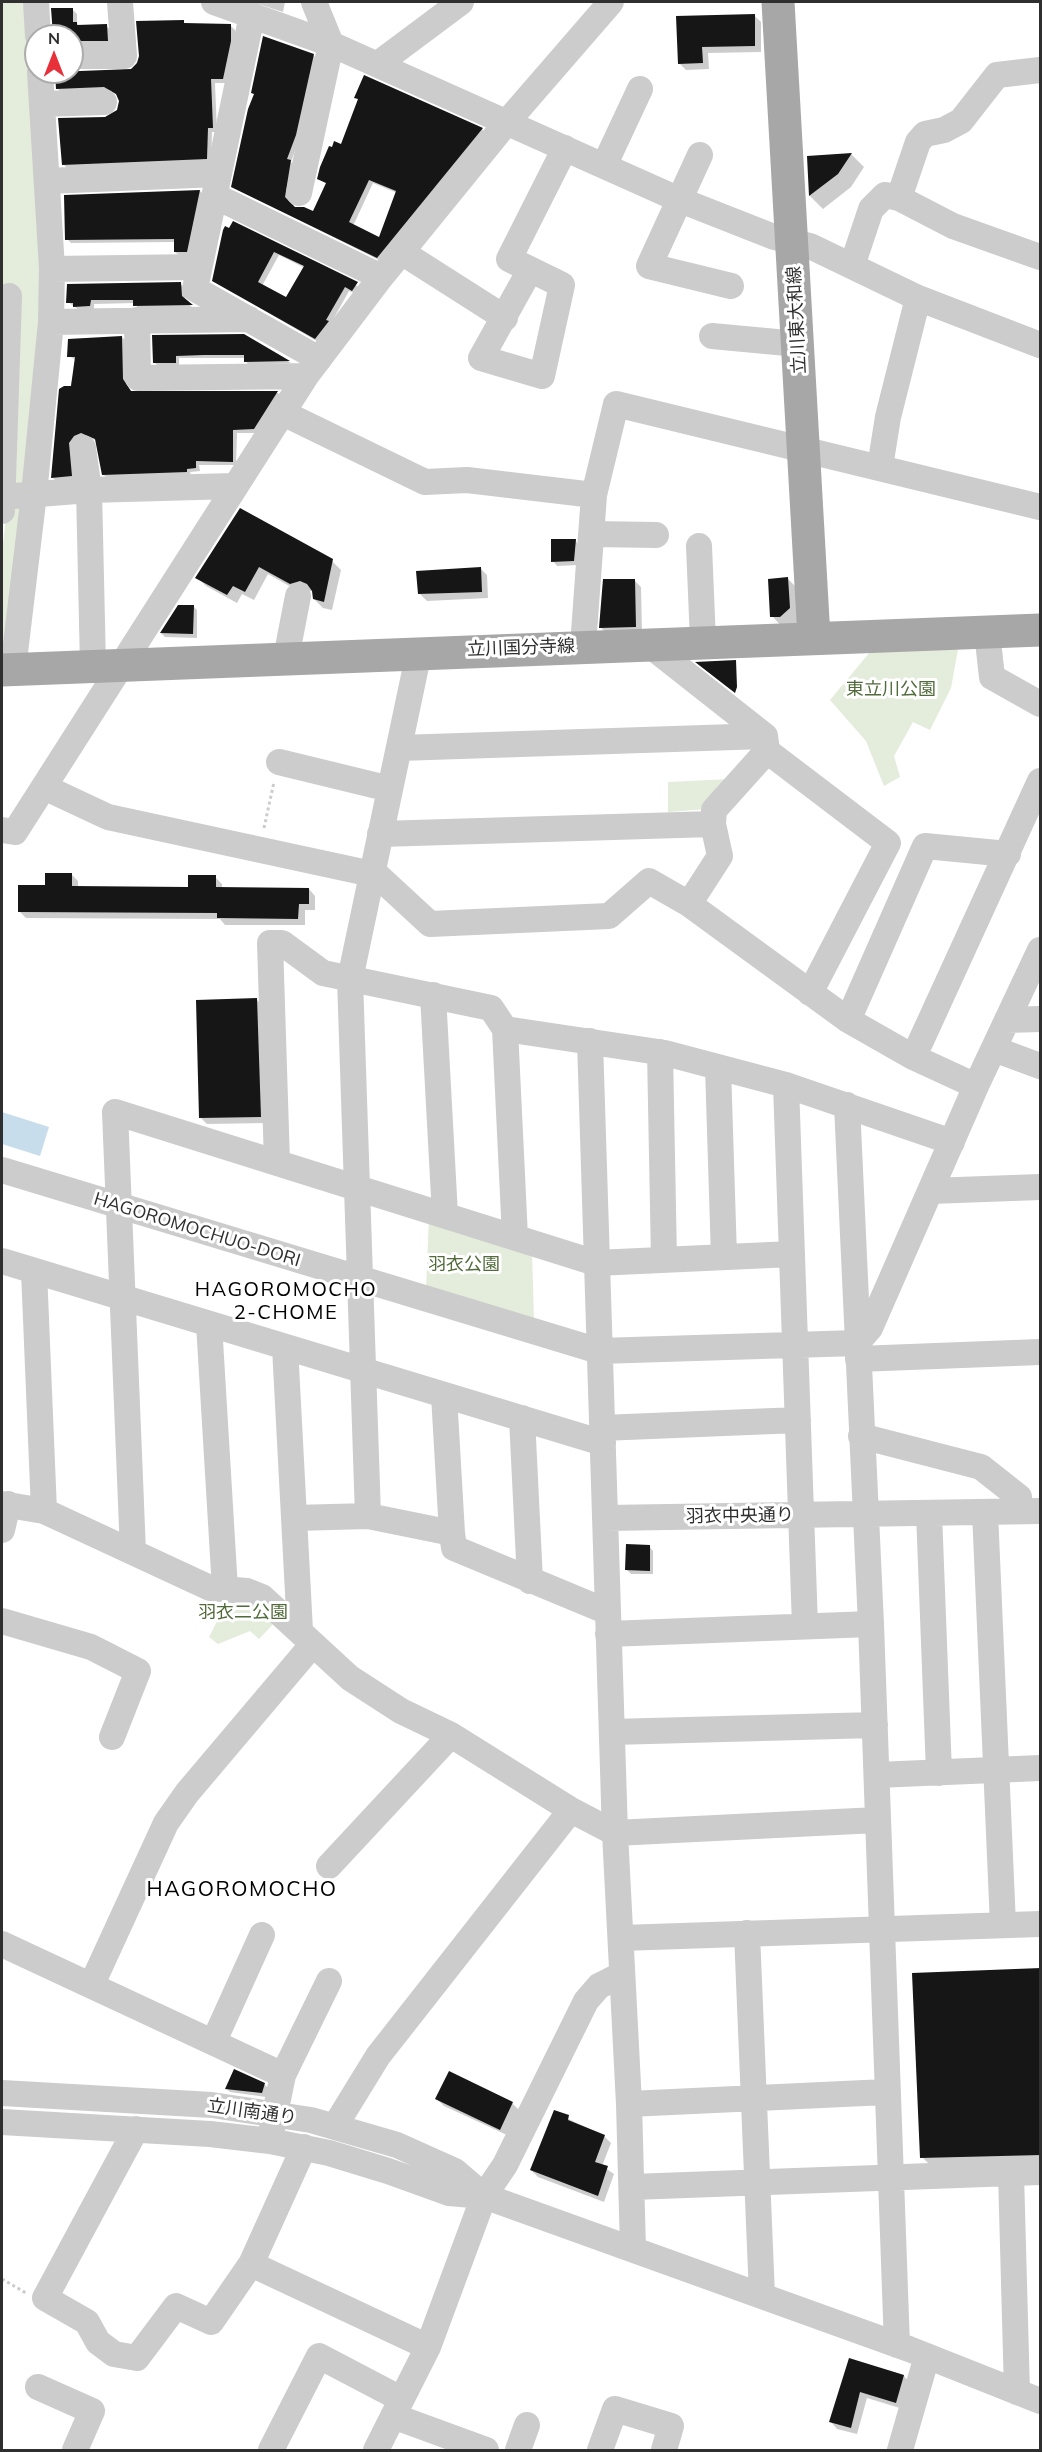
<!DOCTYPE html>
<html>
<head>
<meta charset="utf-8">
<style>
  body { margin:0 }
  #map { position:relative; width:1042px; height:2452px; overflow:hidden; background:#fff; font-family:Mulish,sans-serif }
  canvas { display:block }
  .frame { position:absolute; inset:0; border:3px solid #2f2f2f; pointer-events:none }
  .north { position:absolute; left:24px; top:24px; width:60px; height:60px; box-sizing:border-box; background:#fff; border:2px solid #acacac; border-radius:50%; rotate:0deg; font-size:16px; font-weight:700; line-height:24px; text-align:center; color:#2f2f2f }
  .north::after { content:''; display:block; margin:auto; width:21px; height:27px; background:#e73039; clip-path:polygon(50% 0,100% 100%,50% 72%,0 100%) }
</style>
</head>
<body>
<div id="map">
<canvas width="1042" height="2452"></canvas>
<div class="frame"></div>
<div class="north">N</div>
</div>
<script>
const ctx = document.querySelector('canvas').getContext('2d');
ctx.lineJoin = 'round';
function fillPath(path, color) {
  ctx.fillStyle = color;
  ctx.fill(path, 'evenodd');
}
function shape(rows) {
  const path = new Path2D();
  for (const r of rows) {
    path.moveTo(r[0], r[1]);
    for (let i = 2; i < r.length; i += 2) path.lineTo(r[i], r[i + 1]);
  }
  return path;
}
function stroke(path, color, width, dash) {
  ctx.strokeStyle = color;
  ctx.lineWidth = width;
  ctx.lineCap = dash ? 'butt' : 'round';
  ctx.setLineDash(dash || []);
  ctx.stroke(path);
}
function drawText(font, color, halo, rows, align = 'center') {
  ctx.font = font + ' Mulish,"Noto Sans JP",sans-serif';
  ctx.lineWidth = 6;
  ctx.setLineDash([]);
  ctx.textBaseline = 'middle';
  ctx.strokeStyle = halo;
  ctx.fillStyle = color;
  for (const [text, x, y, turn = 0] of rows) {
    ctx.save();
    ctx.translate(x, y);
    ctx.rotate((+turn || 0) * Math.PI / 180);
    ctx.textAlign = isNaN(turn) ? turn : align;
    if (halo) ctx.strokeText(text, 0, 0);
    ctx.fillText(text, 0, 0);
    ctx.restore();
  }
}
const green = shape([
  [2,2,29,2,43,235,29,489,7,489,2,292],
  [25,504,10,647,2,648,2,554,7,505],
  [959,644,951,688,930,730,913,722,894,756,900,777,884,786,866,741,830,700,870,652],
  [730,779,706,809,668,812,668,782],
  [429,1216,532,1250,534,1322,426,1291],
  [230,1596,279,1618,259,1639,250,1631,218,1644,209,1637]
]);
const water = shape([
  [2,1112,49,1127,40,1156,2,1144]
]);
const shadow = shape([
  [252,2,285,2,283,12],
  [72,9,77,14,77,23,80,27,106,26,111,30,112,45,72,48,72,36,54,36],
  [754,15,761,22,761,52,708,53,709,69,686,70,679,63,678,17],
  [183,21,186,25,230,25,235,30,235,46,228,83,215,83,217,132,212,132,211,164,68,169,64,165,106,118,118,111,120,101,119,96,110,91,62,93,57,88,133,70,140,56],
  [313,55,317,59,299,140,291,162,294,166,288,202,295,209,313,213,327,184,319,178,342,146,359,100,356,97,482,129,485,133,381,261,233,187],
  [373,183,397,193,380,239,353,226],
  [851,154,864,167,851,187,823,209,810,196,808,157],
  [200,191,204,195,191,256,180,256,175,252,176,242,71,243,67,239],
  [233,223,361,288,356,294,349,291,320,343,214,281],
  [279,255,305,268,286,299,262,286],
  [180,284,185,288,185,301,194,309,139,309,134,303,94,304,94,310,79,310,68,302],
  [244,336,291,363,248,365,245,358,179,358,179,365,158,366,154,362],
  [122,337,126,341,126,384,128,389,137,394,278,393,281,396,258,433,237,433,236,465,199,465,200,471,190,472,191,476,107,478,103,474,97,441,86,436,75,480,56,481,52,477,76,360,69,356,69,340],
  [240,510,332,561,341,570,332,610,323,608,314,599,313,591,300,592,268,574,254,600,242,594,237,603,206,586,197,577],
  [575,540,579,545,578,565,557,566,553,561],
  [480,568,487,575,488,598,427,601,420,594],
  [788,579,801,592,803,621,785,630,772,616],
  [634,580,641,587,642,633,608,634,601,628],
  [179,606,193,606,197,610,197,638,165,637,161,633],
  [71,874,78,881,78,888,189,888,215,877,222,884,222,889,309,889,315,896,315,910,305,910,305,925,225,925,220,919,26,918,19,911,46,887],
  [256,999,263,1006,267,1123,207,1124,201,1118],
  [649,1546,653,1551,653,1574,631,1574,627,1570],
  [1040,1969,1040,2164,931,2166,922,2157],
  [265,2085,269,2089,266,2097,230,2092,226,2088],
  [437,2099,512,2103,519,2110,507,2135,444,2106],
  [554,2112,604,2136,611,2143,602,2166,614,2174,604,2202,538,2177,531,2170],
  [850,2360,904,2376,910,2383,903,2409,867,2398,857,2434,837,2429,831,2422]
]);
const building = shape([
  [51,8,73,8,73,22,77,22,77,25,107,24,108,41,72,41,72,36,53,36],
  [755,14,755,46,702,47,703,63,678,64,676,16],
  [184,20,184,23,231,24,231,41,223,79,211,79,213,128,208,128,207,159,62,165,58,118,105,117,117,110,119,101,116,94,104,87,56,89,55,72,131,69,137,63,139,56,136,21],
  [263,36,314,54,296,135,287,159,291,160,285,197,295,207,304,207,313,211,326,183,317,179,320,167,329,146,332,147,334,141,341,144,358,99,354,98,364,75,483,128,377,258,231,187,248,109,254,94,251,93],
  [369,180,396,191,379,237,349,222],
  [852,153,838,174,809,196,807,156],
  [200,190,187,252,174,252,174,239,65,240,64,195],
  [233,221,358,282,352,291,345,287,326,320,329,321,315,339,212,281,223,230,225,226,229,228],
  [274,252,304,266,286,297,258,282],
  [181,282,182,296,193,305,133,306,133,300,91,300,90,306,73,307,73,303,66,303,67,284],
  [244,334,290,361,244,362,244,355,204,355,176,356,176,363,153,363,152,335],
  [122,336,123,379,131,391,278,391,254,429,233,430,233,462,196,461,196,468,187,469,187,472,102,475,95,439,81,433,74,436,69,443,72,476,51,478,59,389,64,386,71,386,75,357,67,357,68,339],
  [240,508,333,559,324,602,313,599,312,591,307,584,300,581,290,584,259,567,245,592,233,586,227,595,195,578],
  [551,539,576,539,574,561,551,562],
  [481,567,482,592,418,594,416,571],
  [788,577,790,608,780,617,770,617,768,579],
  [603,579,635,579,636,627,599,628],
  [178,605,194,605,193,634,160,633],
  [736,660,737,687,735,693,695,662],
  [45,873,72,873,72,886,188,887,188,875,216,875,216,887,309,888,309,904,299,904,298,919,217,918,217,913,18,912,18,885,45,885],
  [257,998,261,1117,199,1118,196,1000],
  [626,1544,650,1545,650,1571,625,1570],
  [1041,1968,1041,2155,920,2158,912,1973],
  [234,2069,265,2083,262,2093,225,2089],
  [449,2071,513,2102,500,2130,435,2099],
  [554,2110,569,2115,568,2120,605,2135,595,2162,608,2166,598,2196,530,2170],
  [849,2358,904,2375,896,2403,860,2392,851,2428,829,2422]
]);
const path = shape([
  [264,828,274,782],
  [2,2279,26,2293]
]);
const minor = shape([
  [36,2,38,36],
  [214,2,331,44,680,200,774,237,810,246,918,298,1040,345],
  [252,15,195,289,319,359],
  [72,56,124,56,120,2],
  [378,64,461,2],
  [42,104,104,102],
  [700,155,649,266,731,286],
  [604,166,640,89],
  [47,181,219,174],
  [299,193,331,44,314,2],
  [215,196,381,277],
  [899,198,918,142,925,134,944,130,961,121,997,75,1040,70],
  [403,253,505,318],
  [852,266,871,209,885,195,899,198,953,226,1040,257],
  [52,269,199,267],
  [530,270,481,358,542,376,562,285,509,259,565,148],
  [137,320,138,378,306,376],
  [51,322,249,319],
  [712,336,798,344],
  [283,413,425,482,467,480,594,495],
  [83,448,89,490,93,666],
  [880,467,888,417,918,298],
  [2,497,89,490,234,486],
  [2,511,9,296],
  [592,534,656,535],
  [699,546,703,641],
  [987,632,992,677,1040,704],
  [647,643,765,736,767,751,888,843,810,993],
  [583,646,594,495,616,404,1040,507],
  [286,658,298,596],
  [13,669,34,494,51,322,52,269,40,72],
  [399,748,765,736],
  [279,762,390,789],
  [44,787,108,817,372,874,378,876,430,924,609,916,649,881,689,904,720,856,713,824,714,810,767,751],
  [2,830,15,832,306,376,381,277,507,122,611,2],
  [380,834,713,824],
  [689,904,848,1020,913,1057,976,1086],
  [433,995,445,1215],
  [853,1009,925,846,1008,854],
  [1007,1020,1040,1019],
  [505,1029,515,1237],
  [590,1041,615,1833,629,2104,633,2249],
  [920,1043,1040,781],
  [994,1049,1040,1066],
  [660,1052,664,1260],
  [718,1067,724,1257],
  [786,1085,805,1626],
  [847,1105,871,1624,897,2345],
  [277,1162,270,943,282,943,323,973,491,1008,505,1029,665,1053,786,1085,952,1142],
  [2,1170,599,1351,857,1343,870,1328,976,1086,1040,950],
  [930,1191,1040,1187],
  [2,1261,603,1443],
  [34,1271,44,1511],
  [209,1324,225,1589],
  [285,1347,300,1631],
  [858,1359,1040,1352],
  [444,1395,452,1533],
  [522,1418,530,1581],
  [602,1428,798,1420],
  [861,1436,981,1467,1019,1497,1019,1511],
  [2,1504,44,1511,210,1588,247,1591,262,1597,350,1678,401,1711,451,1735,571,1810,615,1833,877,1820],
  [985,1512,1003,1925],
  [929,1513,939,1773],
  [368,1516,350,979,419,652],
  [295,1518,368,1516,452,1533,454,1548,608,1612],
  [606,1518,1040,1511],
  [2,1530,8,1504],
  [133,1552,115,1112,596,1263,792,1254],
  [2,1621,91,1647,138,1671,112,1737],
  [608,1634,871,1624],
  [612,1732,875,1725],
  [877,1775,1040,1768],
  [329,1866,451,1735],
  [747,1933,762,2296],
  [621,1938,1040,1924],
  [2,1944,283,2075],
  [92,1984,166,1823,187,1793,313,1644],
  [214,2041,262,1935],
  [2,2093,212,2105,311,2120,397,2145,455,2171,484,2196],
  [629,2104,886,2092],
  [2,2122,210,2134,270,2141,329,2153,388,2171,449,2193,484,2196,909,2349,1040,2401],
  [335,2126,378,2056,571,1810],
  [272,2128,283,2075,329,1981],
  [136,2129,45,2298,87,2322,98,2342,114,2354,137,2358,176,2306,211,2322,251,2264,304,2147],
  [1011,2173,1017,2392],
  [632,2187,1040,2172],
  [251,2264,428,2347],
  [38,2387,92,2411,75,2450],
  [393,2416,486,2450],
  [271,2450,319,2356,401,2399],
  [376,2450,428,2347,484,2196,505,2165,586,2001,599,1986,621,1975],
  [518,2450,527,2425],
  [600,2450,615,2409,671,2426,664,2450],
  [900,2450,927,2356]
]);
const major = shape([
  [778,2,814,638],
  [2,670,1040,630]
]);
const streetNames = [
  ["立川東大和線",797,320,-93],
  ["立川国分寺線",521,648,-2],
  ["HAGOROMOCHUO-DORI",197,1230,17],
  ["羽衣中央通り",740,1516,-1],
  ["立川南通り",252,2112,8]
];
const parkNames = [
  ["東立川公園",891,690],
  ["羽衣公園",464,1265],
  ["羽衣二公園",243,1613]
];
const neighbourhoodNames = [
  ["HAGOROMOCHO",286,1290],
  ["2-CHOME",286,1313]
];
const quarterNames = [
  ["HAGOROMOCHO",242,1890]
];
fillPath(green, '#e4ecdc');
fillPath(water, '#c8ddec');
fillPath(shadow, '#0003');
fillPath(building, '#161616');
stroke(path, '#ccc', 3, [3, 3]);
stroke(minor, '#ccc', 26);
stroke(major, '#a7a7a7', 33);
drawText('18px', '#2f2f2f', '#fff', streetNames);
drawText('18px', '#516b3b', '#fff', parkNames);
ctx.letterSpacing = '1.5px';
drawText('20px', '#000', '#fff', neighbourhoodNames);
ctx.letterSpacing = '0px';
ctx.letterSpacing = '1.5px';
drawText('21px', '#000', '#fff', quarterNames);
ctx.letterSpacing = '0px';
</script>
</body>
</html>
